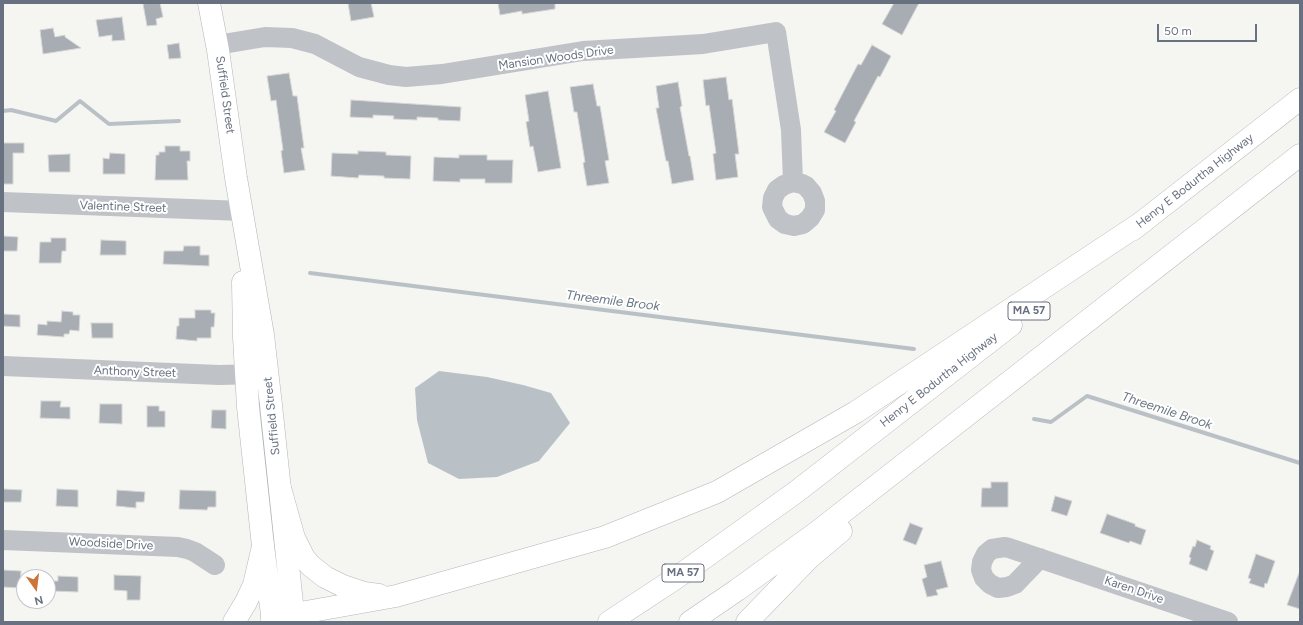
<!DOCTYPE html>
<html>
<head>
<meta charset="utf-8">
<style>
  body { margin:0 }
  #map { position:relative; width:1303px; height:625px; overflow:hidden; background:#f5f5f2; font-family:Figtree,sans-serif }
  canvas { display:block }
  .frame { position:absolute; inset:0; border:4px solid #687180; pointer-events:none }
  .north { position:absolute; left:16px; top:569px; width:40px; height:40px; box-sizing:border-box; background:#fff; border:1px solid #c3c6cc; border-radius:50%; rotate:166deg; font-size:11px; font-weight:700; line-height:16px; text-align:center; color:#687180 }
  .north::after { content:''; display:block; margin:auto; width:14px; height:18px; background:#cd743a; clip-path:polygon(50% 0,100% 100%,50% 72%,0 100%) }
  .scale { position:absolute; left:1157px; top:24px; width:100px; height:18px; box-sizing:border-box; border:2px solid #687180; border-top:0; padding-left:5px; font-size:12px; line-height:14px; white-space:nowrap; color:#687180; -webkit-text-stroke:3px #fff; paint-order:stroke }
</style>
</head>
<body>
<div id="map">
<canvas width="1303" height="625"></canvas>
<div class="frame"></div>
<div class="north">N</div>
<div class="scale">50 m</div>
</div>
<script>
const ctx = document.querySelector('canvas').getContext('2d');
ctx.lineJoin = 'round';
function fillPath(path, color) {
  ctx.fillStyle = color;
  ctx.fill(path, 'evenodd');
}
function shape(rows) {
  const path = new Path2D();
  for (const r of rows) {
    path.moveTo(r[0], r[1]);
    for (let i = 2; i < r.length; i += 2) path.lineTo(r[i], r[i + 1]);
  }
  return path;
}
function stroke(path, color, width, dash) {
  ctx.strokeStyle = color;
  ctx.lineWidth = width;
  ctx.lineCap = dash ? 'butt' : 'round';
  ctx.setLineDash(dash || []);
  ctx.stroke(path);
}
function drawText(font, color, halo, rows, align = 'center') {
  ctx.font = font + ' Figtree,sans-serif';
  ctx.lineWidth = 4;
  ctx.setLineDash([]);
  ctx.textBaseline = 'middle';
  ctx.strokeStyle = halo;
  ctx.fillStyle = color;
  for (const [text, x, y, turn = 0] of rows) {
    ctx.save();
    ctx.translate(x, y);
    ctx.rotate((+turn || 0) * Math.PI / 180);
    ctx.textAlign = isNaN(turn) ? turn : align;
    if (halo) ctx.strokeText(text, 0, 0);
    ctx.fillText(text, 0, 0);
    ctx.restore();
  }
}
const water = shape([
  [439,371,487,377,523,385,551,393,570,423,539,461,497,477,459,479,428,463,417,420,415,388]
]);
const stream = shape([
  [3,111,11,110,56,121,80,101,109,124,179,121],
  [310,273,914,349],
  [1034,419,1051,422,1087,396,1300,463]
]);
const building = shape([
  [149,3,160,3,163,17,156,19,157,25,147,26,143,4,149,3],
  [348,3,371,3,374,17,351,21,348,3],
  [498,3,555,3,555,9,522,14,522,11,500,15,498,3],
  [894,3,919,3,902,35,882,24,894,3],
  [122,17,125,40,112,41,112,35,99,37,96,20,122,17],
  [53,28,55,37,65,35,65,37,81,48,43,54,40,30,53,28],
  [179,43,181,58,169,59,167,45,179,43],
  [872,45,891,56,880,77,878,76,854,121,856,122,845,143,824,132,836,111,834,110,858,64,861,65,872,45],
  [289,73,293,96,297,96,304,148,301,148,305,170,284,173,281,151,283,150,276,100,271,101,267,76,289,73],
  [726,77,729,100,732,99,739,154,735,154,738,177,716,180,713,154,716,153,709,105,706,106,703,80,726,77],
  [678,82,682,106,680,107,689,156,690,156,694,180,672,184,668,161,666,161,656,108,659,108,656,86,678,82],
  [593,84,597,106,600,106,609,160,605,161,609,183,587,186,583,163,585,162,577,112,574,112,570,87,593,84],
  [548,91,561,168,538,172,533,146,530,147,526,122,529,121,525,95,548,91],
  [351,100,461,107,460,121,438,120,438,118,417,117,417,120,393,119,394,116,373,115,373,118,350,117,351,100],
  [3,143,24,143,24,153,13,153,13,184,3,184,3,143],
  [165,146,180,146,180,151,190,151,190,161,187,161,188,180,155,180,156,155,159,155,159,152,165,152,165,146],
  [358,151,386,152,386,155,411,156,410,179,384,178,384,176,359,175,358,178,331,176,332,153,358,154,358,151],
  [110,153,125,154,125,174,103,174,103,158,109,159,110,153],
  [70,154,70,172,49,172,48,155,70,154],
  [459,155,487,155,487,160,513,160,512,183,485,183,485,179,460,179,460,182,433,181,434,157,459,158,459,155],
  [3,236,18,237,17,251,3,251,3,236],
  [51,238,66,238,66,251,62,251,61,263,39,263,40,242,51,242,51,238],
  [101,240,126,241,126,255,100,255,101,240],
  [184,246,200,246,200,255,209,255,209,266,163,264,164,251,183,251,184,246],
  [195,310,211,310,211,313,215,313,214,327,211,327,211,338,197,338,197,341,176,339,177,326,179,326,179,318,195,318,195,310],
  [62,311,73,312,73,315,80,315,79,331,70,330,69,334,64,334,64,337,37,335,38,324,47,325,47,321,61,322,62,311],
  [3,314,20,315,20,327,3,326,3,314],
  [91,323,113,323,113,338,92,338,91,323],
  [41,401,61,401,60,407,70,407,70,419,40,418,41,401],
  [100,404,122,404,122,424,99,423,100,404],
  [147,406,159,406,159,411,165,411,165,427,147,427,147,406],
  [212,410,226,410,226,429,211,428,212,410],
  [991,482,1008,482,1008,507,981,507,982,488,991,488,991,482],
  [3,489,22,490,21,502,3,502,3,489],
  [57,489,78,490,78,507,56,506,57,489],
  [117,490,145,492,144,502,136,502,136,508,116,506,117,490],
  [180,490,216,491,216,507,208,507,207,510,179,509,180,490],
  [1055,496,1072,501,1067,516,1051,511,1055,496],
  [1107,514,1135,524,1135,526,1146,530,1141,545,1130,541,1129,543,1100,533,1107,514],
  [910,523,923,528,916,545,903,540,910,523],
  [1197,540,1211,546,1210,549,1214,551,1207,571,1189,564,1191,558,1189,557,1193,546,1195,547,1197,540],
  [1256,554,1275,561,1267,584,1265,583,1264,588,1249,583,1251,579,1248,578,1256,554],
  [941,561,948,587,936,590,938,595,927,597,922,579,927,577,924,565,941,561],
  [3,570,21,571,20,588,3,587,3,570],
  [1299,573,1300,574,1300,609,1287,605,1299,573],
  [114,575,141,576,140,600,127,600,127,591,114,590,114,575],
  [58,576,78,577,78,592,51,591,51,581,58,581,58,576]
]);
const minor = shape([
  [217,45,265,37,292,38,315,44,359,67,389,75,406,77,442,74,583,51,703,44,776,32,791,130,793,182,802,184,806,186,812,193,815,201,815,210,810,218,803,224,794,226,785,224,778,219,772,207,773,198,777,190,784,185,793,182],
  [3,202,243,211],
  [3,366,219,375,262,374],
  [3,540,178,547,187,549,195,552,215,565],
  [1040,558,1015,584,1007,587,998,588,990,584,984,578,981,570,982,562,986,554,992,549,1005,547,1009,548,1228,622]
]);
const major = shape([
  [209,3,218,50,236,178,263,335,271,405,294,622],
  [243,282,244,337,248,407,263,546,273,622]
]);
const highway = shape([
  [1132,230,1300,99],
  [280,488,294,538,304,558,311,566,325,577,343,586,364,593,379,595],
  [272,618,396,596,605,537,717,492,856,412,1144,221],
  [234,622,246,602,254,585,263,546],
  [609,622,676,578,796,492,1011,325],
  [690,622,737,590,816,533,1300,155],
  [747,622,809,558,841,531]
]);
const shields = [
  [1029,311,42],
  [683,573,42]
];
const shieldNames = [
  ["MA 57",1029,311],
  ["MA 57",683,573]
];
const streetNames = [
  ["Mansion Woods Drive",556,58,-8],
  ["Suffield Street",225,95,82],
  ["Henry E Bodurtha Highway",1195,181,-38],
  ["Valentine Street",123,207,2],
  ["Anthony Street",135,372,2],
  ["Henry E Bodurtha Highway",939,380,-38],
  ["Suffield Street",272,416,-96],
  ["Woodside Drive",111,544,3],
  ["Karen Drive",1134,590,19]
];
const waterNames = [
  ["Threemile Brook",613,301,7],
  ["Threemile Brook",1167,411,18]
];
fillPath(water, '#bac1c6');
stroke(stream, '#bac1c6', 4);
fillPath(building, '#a8adb4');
stroke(building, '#d6d7d5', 1);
stroke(major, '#b3b5ba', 23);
stroke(highway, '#b4b6ba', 23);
stroke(minor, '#bfc2c6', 20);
stroke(major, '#fff', 22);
stroke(highway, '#fff', 22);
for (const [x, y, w] of shields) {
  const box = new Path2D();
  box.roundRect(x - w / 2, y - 9, w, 18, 3);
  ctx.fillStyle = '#fff';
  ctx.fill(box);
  stroke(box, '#687180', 1);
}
drawText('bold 11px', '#687180', null, shieldNames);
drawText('12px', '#687180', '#fff', streetNames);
drawText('italic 13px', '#697883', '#fff', waterNames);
</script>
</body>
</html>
